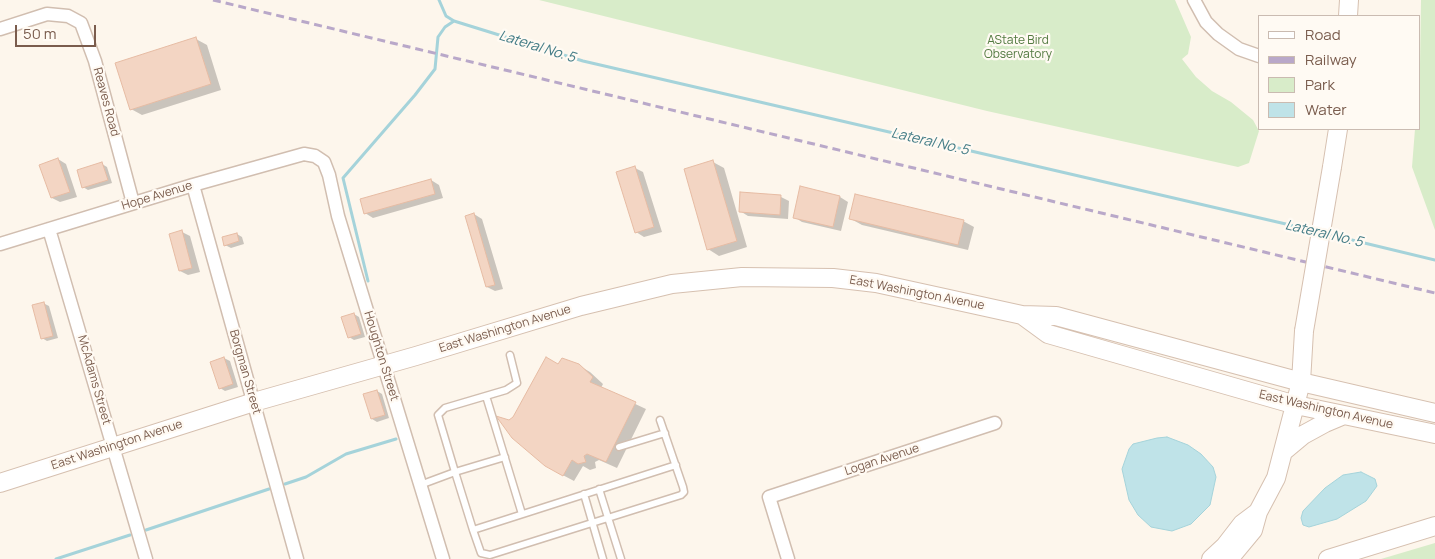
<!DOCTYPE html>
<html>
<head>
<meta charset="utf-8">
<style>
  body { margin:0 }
  #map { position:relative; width:1435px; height:559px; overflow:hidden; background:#fdf6ec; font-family:Manrope,sans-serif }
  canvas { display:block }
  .legend { position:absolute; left:1258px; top:15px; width:162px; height:115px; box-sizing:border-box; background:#fffaf3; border:1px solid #cabbb1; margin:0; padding:6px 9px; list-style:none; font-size:15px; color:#7a5c4d }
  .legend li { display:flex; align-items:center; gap:10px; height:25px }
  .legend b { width:25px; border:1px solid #cabbb1 }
  .scale { position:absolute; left:15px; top:25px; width:81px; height:22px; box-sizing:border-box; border:2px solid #7a5c4d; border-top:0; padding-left:6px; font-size:15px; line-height:18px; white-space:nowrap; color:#7a5c4d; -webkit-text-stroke:4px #fffaf3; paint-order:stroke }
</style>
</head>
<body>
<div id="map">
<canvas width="1435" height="559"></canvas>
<ul class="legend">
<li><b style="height:6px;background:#fff"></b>Road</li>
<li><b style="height:6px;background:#b9a8c9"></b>Railway</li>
<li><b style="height:14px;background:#d8ecc9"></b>Park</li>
<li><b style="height:14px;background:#bfe3e8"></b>Water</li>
</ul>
<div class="scale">50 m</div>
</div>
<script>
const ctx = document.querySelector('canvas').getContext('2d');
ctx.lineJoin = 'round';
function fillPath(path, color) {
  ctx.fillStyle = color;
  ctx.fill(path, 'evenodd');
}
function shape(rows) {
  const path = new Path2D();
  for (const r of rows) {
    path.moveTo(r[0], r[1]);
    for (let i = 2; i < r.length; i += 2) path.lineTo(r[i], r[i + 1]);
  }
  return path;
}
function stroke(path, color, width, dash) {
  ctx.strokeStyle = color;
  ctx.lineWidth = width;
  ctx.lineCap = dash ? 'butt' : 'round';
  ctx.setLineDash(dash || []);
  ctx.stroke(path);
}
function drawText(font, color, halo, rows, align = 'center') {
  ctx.font = font + ' Manrope,sans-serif';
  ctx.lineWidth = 4.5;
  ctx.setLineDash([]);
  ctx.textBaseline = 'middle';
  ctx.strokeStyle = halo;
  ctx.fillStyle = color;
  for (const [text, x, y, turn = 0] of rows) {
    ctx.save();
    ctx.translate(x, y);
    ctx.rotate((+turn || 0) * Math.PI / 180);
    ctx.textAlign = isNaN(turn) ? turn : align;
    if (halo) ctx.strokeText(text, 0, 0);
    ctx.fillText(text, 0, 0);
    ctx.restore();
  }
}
const green = shape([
  [539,0,1175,0,1191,37,1188,54,1182,59,1196,77,1212,91,1231,102,1253,120,1259,131,1249,163,1238,167,987,111],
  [1421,0,1435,0,1435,230,1412,167,1415,129,1419,129],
  [1435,543,1435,559,1381,559]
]);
const water = shape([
  [1167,437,1188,445,1201,454,1213,467,1216,477,1210,505,1191,524,1172,531,1151,527,1138,515,1129,500,1122,469,1129,449,1133,444,1157,438,1167,437],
  [1361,472,1375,479,1377,486,1366,501,1337,519,1309,527,1303,525,1301,518,1303,511,1325,488,1343,475,1361,472]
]);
const shadow = shape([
  [196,39,207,45,221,90,142,115,131,109],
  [58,159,66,164,77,197,60,202,52,198],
  [713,162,724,168,747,247,719,256,708,249],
  [102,164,107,167,112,183,88,190,83,187],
  [635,168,643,172,662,232,644,237,636,232],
  [431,180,439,185,443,198,373,218,365,213],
  [742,194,781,197,789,201,788,219,748,216,740,211],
  [840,197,848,202,841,231,802,222,794,217],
  [474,214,482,219,503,289,495,291,487,287],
  [851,219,963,221,974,227,968,250,862,225],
  [182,232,190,236,200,272,188,275,180,271],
  [237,234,242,237,244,244,231,248,225,245],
  [43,303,49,306,58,338,47,341,42,338],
  [354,314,359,317,365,337,354,340,349,337],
  [224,358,230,361,238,387,225,391,220,388],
  [559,365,578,365,590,372,603,384,601,388,646,409,617,468,599,460,595,462,596,468,590,470,583,466,574,481,557,472,509,421,514,418],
  [377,391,382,394,389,418,377,422,372,419]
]);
const stream = shape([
  [439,0,446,16,454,21,583,61,1316,231],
  [1327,234,1435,260],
  [368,281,343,178,415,95,435,69,438,37,445,27,454,21],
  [285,484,306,477,346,454,396,439],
  [146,530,269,489],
  [56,559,130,535]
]);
const building = shape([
  [196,37,211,84,130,110,115,63,196,37],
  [58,158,70,192,51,198,39,165,58,158],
  [713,160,737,241,707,250,684,169,713,160],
  [102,162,108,180,82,188,77,170,102,162],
  [635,166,654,227,635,233,616,172,635,166],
  [431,179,435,194,364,214,360,199,431,179],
  [800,186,840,196,833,227,793,218,800,186],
  [740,192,781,195,780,215,739,212,740,192],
  [855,194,964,220,958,245,849,219,855,194],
  [474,213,495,285,486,287,465,216,474,213],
  [182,230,192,268,179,271,169,234,182,230],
  [237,233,239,241,224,246,222,237,237,233],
  [44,302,53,336,41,339,32,305,44,302],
  [354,313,361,334,348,338,341,317,354,313],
  [224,357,233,384,219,389,210,362,224,357],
  [546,357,558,364,562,358,579,364,593,377,590,382,636,402,606,462,587,454,584,456,586,462,578,464,572,460,563,476,545,466,512,438,496,416,509,420,513,417,546,357],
  [377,390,385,415,371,419,363,394,377,390]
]);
const lane = shape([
  [486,396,522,514],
  [619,447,665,433],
  [505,457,455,472,438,415,445,408,506,390,517,383,510,355],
  [420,485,455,472,473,530,676,465],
  [599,489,621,559],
  [584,494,603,559],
  [473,530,481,553,490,555,681,495,684,492,683,487,660,420]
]);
const street = shape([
  [1194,0,1206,22,1218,34,1239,49,1259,56],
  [0,29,47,14,68,16,81,23,95,61,133,203],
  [193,185,297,559],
  [49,229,146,559],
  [0,244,193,185,304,154,315,156,324,162,329,175,338,216,443,559],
  [788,559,769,497,995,423]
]);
const secondary = shape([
  [1348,16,1349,0],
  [1332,167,1338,129],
  [1022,315,1048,334,1296,405,1435,434],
  [1285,450,1303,435,1325,423,1344,415],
  [0,483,254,402,416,356,581,306,672,284,742,277,833,278,876,283,1022,315,1056,316,1301,382,1435,413],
  [1211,559,1225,546,1242,524,1258,512],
  [1229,559,1253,530,1258,512,1276,478,1301,382,1304,331],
  [1328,559,1435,526]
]);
const rail = shape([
  [213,0,1435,293]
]);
const secondaryBridge = shape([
  [1304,331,1332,167]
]);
const parkNames = [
  ["AState Bird",1018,41],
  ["Observatory",1018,55]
];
const streetNames = [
  ["Reaves Road",106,102,75],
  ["Hope Avenue",157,196,-17],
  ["East Washington Avenue",917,293,11],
  ["East Washington Avenue",505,329,-17],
  ["Houghton Street",381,356,73],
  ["Borgman Street",245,372,74],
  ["McAdams Street",94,380,74],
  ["East Washington Avenue",1326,410,13],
  ["East Washington Avenue",117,445,-18],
  ["Logan Avenue",882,460,-18]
];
const waterNames = [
  ["Lateral No. 5",537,47,17],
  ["Lateral No. 5",930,142,13],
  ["Lateral No. 5",1324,234,13]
];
fillPath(green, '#d8ecc9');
fillPath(water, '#bfe3e8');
stroke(water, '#a5d3da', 1);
fillPath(shadow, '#0003');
stroke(stream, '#a5d3da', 3);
fillPath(building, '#f3d5c3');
stroke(building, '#e6bba3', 1);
stroke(lane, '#d1beb0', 9);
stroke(street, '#d1beb0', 15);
stroke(secondary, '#d6c0b0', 20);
stroke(lane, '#fff', 6);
stroke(street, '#fff', 12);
stroke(secondary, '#fff', 18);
stroke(rail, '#b9a8c9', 3, [8, 5]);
stroke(secondaryBridge, '#d6c0b0', 20, []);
stroke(secondaryBridge, '#fff', 18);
drawText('12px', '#537a41', '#fffaf3', parkNames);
drawText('12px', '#7a5c4d', '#fffaf3', streetNames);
drawText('italic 14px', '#437c86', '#fffaf3', waterNames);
</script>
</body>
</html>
